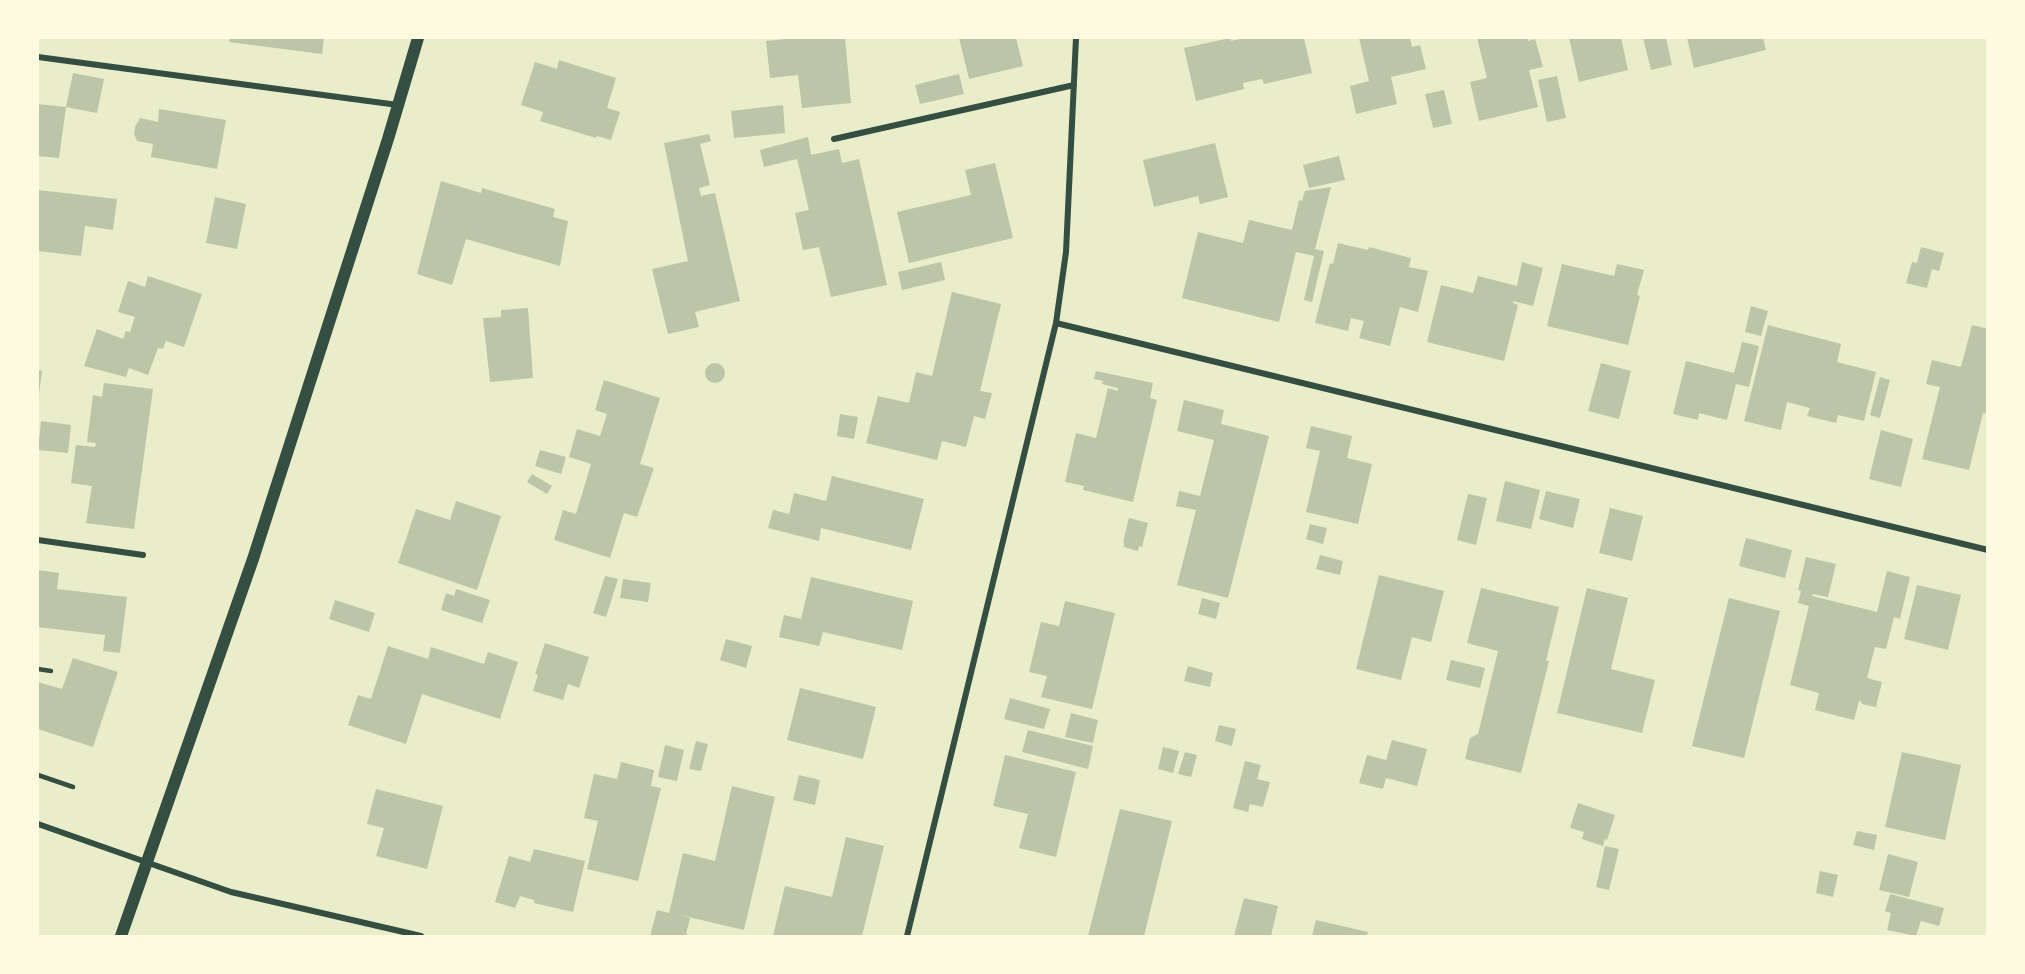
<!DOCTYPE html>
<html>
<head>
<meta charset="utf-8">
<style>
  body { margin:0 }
  #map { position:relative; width:2025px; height:974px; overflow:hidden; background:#e9edc9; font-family:Georgia,serif }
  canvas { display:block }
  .frame { position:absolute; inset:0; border:39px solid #fefae0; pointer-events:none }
</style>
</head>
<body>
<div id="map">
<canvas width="2025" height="974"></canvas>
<div class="frame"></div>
</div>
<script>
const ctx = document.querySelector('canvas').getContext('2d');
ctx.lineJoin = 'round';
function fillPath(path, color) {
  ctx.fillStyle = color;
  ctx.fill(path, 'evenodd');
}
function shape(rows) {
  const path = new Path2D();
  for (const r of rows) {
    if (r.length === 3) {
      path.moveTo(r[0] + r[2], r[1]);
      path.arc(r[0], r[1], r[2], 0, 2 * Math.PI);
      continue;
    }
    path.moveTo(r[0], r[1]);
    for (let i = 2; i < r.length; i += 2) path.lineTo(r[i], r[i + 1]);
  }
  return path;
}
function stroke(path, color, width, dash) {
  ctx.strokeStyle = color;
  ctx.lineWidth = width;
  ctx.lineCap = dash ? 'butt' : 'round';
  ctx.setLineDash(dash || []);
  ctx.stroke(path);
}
const building = shape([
  [230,38,324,38,322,54,229,42],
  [794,38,845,38,851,103,802,108,798,75,770,78,766,41],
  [959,38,1016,38,1023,66,969,79],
  [1230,38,1231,41,1245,38,1304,38,1312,73,1264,84,1262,79,1243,83,1244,89,1196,101,1184,48],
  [1359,38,1410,38,1412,47,1420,45,1426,69,1391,77,1397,104,1356,114,1350,86,1369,81],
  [1477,38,1528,38,1528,41,1535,39,1543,67,1529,70,1538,107,1479,121,1470,82,1487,78],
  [1569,38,1621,38,1628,70,1579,82],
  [1643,38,1666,38,1672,65,1651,70],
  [1687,38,1763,38,1766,50,1694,68],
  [559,60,616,78,607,108,620,112,611,140,597,136,596,138,540,121,543,112,521,105,535,62,557,69],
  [73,73,104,79,97,113,66,107,59,158,38,156,38,104,66,107],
  [959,74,964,94,920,104,915,85],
  [1557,76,1566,118,1547,122,1538,80],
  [1444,90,1452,124,1433,128,1425,94],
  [783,105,785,133,734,138,731,111],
  [159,109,226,120,217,169,151,157,153,144,137,141,134,134,135,127,140,118,158,122],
  [709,134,711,141,700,144,710,185,699,188,701,196,715,193,740,301,695,312,699,327,668,334,652,269,688,261,664,143],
  [808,137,811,155,839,149,842,163,859,159,887,285,831,297,819,247,803,250,795,213,809,210,797,159,764,167,760,150],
  [1215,143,1228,197,1200,204,1198,196,1154,207,1143,160],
  [1339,156,1345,180,1309,188,1303,165],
  [995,163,1013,238,909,263,897,212,971,195,965,170],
  [441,181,481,193,482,188,555,209,553,217,568,221,560,266,466,239,452,285,417,274],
  [1331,187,1315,249,1324,251,1312,302,1304,300,1314,256,1296,252,1279,322,1182,298,1198,232,1243,243,1249,220,1292,230,1299,200,1302,201,1305,191],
  [38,190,117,199,113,230,85,226,81,256,38,251],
  [215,197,246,204,237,249,206,243],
  [1338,243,1368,250,1369,247,1411,258,1409,267,1428,271,1418,312,1400,307,1390,346,1359,338,1364,321,1351,318,1348,331,1315,323,1330,263,1333,264],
  [1921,247,1944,253,1939,271,1932,269,1927,288,1906,283,1912,262,1917,263],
  [941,262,945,280,902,290,898,272],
  [1522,262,1543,268,1533,306,1513,301,1513,303,1518,305,1504,361,1427,342,1441,285,1473,293,1478,276,1517,286],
  [1562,264,1614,276,1617,264,1644,270,1637,295,1640,296,1628,345,1547,326],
  [148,276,202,294,184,347,166,341,163,349,158,348,148,375,129,368,126,377,84,366,97,329,123,339,126,331,130,332,135,317,118,312,128,281,145,287],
  [952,292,1001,304,980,391,992,393,985,419,974,416,966,447,942,441,937,460,866,443,878,396,909,403,916,372,932,376],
  [1751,306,1768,311,1761,336,1745,332],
  [528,308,533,378,490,382,483,318,501,317,501,310],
  [1768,325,1841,344,1837,362,1876,372,1864,421,1838,415,1836,423,1807,416,1810,408,1787,402,1781,430,1744,421],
  [1972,325,1988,329,1988,414,1983,413,1969,470,1922,459,1940,387,1926,384,1932,360,1961,367],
  [1742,342,1759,346,1749,387,1736,384,1727,420,1699,413,1698,420,1673,414,1686,361,1734,373],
  [715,373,10],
  [1601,363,1631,371,1619,419,1588,411],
  [38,370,42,371,39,394,38,393],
  [1096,371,1153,383,1150,398,1157,400,1133,502,1083,490,1084,486,1065,482,1076,433,1096,438,1108,388,1118,391,1118,388,1102,384,1103,381,1094,379],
  [1880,377,1890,380,1880,418,1870,415],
  [604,380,660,398,640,464,654,468,637,517,624,513,610,558,554,540,563,510,576,514,591,464,569,457,577,429,600,436,607,414,595,410],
  [104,383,153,389,134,529,86,523,92,486,71,483,76,445,95,447,96,443,87,442,93,395,102,397],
  [1184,400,1224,410,1221,424,1269,436,1228,598,1177,585,1196,510,1176,506,1179,491,1200,496,1214,440,1177,431],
  [840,414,858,417,854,439,837,436],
  [41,421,71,425,68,453,38,450],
  [1311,426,1352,436,1347,458,1372,464,1358,524,1306,512,1320,451,1306,448],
  [1881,430,1913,439,1901,487,1869,479],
  [540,450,566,457,561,474,535,466],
  [532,474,552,486,547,494,527,482],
  [832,476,924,499,911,550,821,528,819,541,768,528,773,510,789,514,794,493,826,501],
  [1505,481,1540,490,1531,529,1496,521],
  [1546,491,1580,499,1573,528,1539,519],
  [1468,494,1487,498,1476,545,1457,540],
  [456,501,501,516,477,590,398,563,416,509,450,520],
  [1610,508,1643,516,1632,561,1599,553],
  [1129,518,1148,523,1142,547,1139,546,1138,551,1124,547,1124,542,1123,542],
  [1310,524,1327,528,1323,544,1306,539],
  [1746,538,1792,550,1785,578,1739,566],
  [1320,555,1343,561,1340,575,1316,569],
  [1806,557,1836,564,1828,597,1813,594,1812,596,1877,612,1887,571,1910,577,1900,619,1894,617,1886,649,1875,647,1867,678,1882,682,1876,707,1862,704,1862,702,1859,701,1854,720,1815,710,1819,693,1790,685,1809,606,1798,603,1801,591,1798,590],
  [38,570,59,573,57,589,127,597,120,653,103,651,105,635,38,627],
  [1379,575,1444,591,1431,642,1412,637,1401,680,1356,669],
  [605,576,618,579,606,617,593,613],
  [811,577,913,601,902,650,823,632,819,646,779,637,784,615,801,619],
  [623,579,651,583,648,602,620,598],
  [1917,585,1961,595,1948,650,1904,639],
  [1481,588,1559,607,1546,661,1549,661,1521,773,1465,759,1470,738,1478,734,1498,651,1467,643],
  [1587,588,1628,598,1611,669,1655,680,1642,733,1557,713],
  [456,589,490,600,482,623,441,610,446,593,454,596],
  [1202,598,1220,603,1216,619,1198,614],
  [1729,598,1780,611,1744,758,1692,746],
  [335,600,375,613,369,632,329,619],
  [1065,601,1115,613,1092,709,1041,697,1047,676,1029,672,1041,622,1059,626],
  [726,639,752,646,746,668,720,660],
  [545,643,589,657,579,688,568,684,563,700,533,691,538,675,535,674],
  [388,646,428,659,431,647,484,664,488,652,518,662,500,719,422,694,406,744,348,725,358,695,371,699],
  [73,658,118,672,93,747,38,729,38,682,62,689],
  [1451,660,1485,668,1480,688,1446,680],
  [1188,666,1213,673,1210,687,1184,681],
  [800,688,876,707,863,759,787,740],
  [1010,698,1050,709,1044,729,1004,719],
  [1071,713,1098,720,1093,743,1065,737],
  [1219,725,1236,729,1232,746,1215,741],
  [1028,730,1093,746,1088,769,1022,752],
  [1392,740,1427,749,1417,786,1386,778,1383,789,1359,783,1367,755,1386,760],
  [696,741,708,744,701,771,689,769],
  [665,745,684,750,677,781,658,777],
  [1163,747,1179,751,1173,773,1158,769],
  [1185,752,1197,755,1191,777,1178,774],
  [1902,752,1961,765,1945,840,1885,827],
  [1005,755,1076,772,1056,857,1019,848,1028,814,993,806],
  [1245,761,1261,765,1257,779,1270,782,1263,807,1250,804,1248,812,1233,808],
  [621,762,654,770,651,786,661,788,638,881,587,869,598,821,584,818,594,774,617,779],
  [799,775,820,780,815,805,793,800],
  [732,786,775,797,744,930,680,915,690,918,686,934,692,936,650,936,657,910,669,913,683,853,715,861],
  [376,789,443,806,427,869,376,856,384,828,367,824],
  [1578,803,1615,815,1607,840,1605,839,1603,846,1582,839,1584,832,1570,828],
  [1120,809,1172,821,1144,936,1088,936],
  [1857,831,1877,835,1874,850,1853,845],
  [846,837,884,846,862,936,773,936,785,886,832,897],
  [1605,846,1619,849,1609,890,1596,887],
  [534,849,585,861,573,912,534,903,534,900,520,896,515,908,495,902,509,856,530,862],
  [1888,854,1918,862,1909,897,1879,890],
  [1820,871,1838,875,1833,897,1816,893],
  [1890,894,1944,908,1939,926,1921,921,1916,936,1887,930,1891,913,1885,911],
  [1244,898,1278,906,1271,936,1234,936],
  [1316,920,1368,932,1367,936,1312,936]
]);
const service = shape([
  [38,669,51,671],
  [38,775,73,787]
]);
const minor = shape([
  [38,57,398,105],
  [834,139,1074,85],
  [1056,323,1988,550],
  [38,540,143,555],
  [38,824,231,892,421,936],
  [907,936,1056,323,1066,252,1076,38]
]);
const secondary = shape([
  [121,936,253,559,388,139,418,38]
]);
fillPath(building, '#bcc5a7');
stroke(service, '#344e41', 4.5);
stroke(minor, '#344e41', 6);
stroke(secondary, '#344e41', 12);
</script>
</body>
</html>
